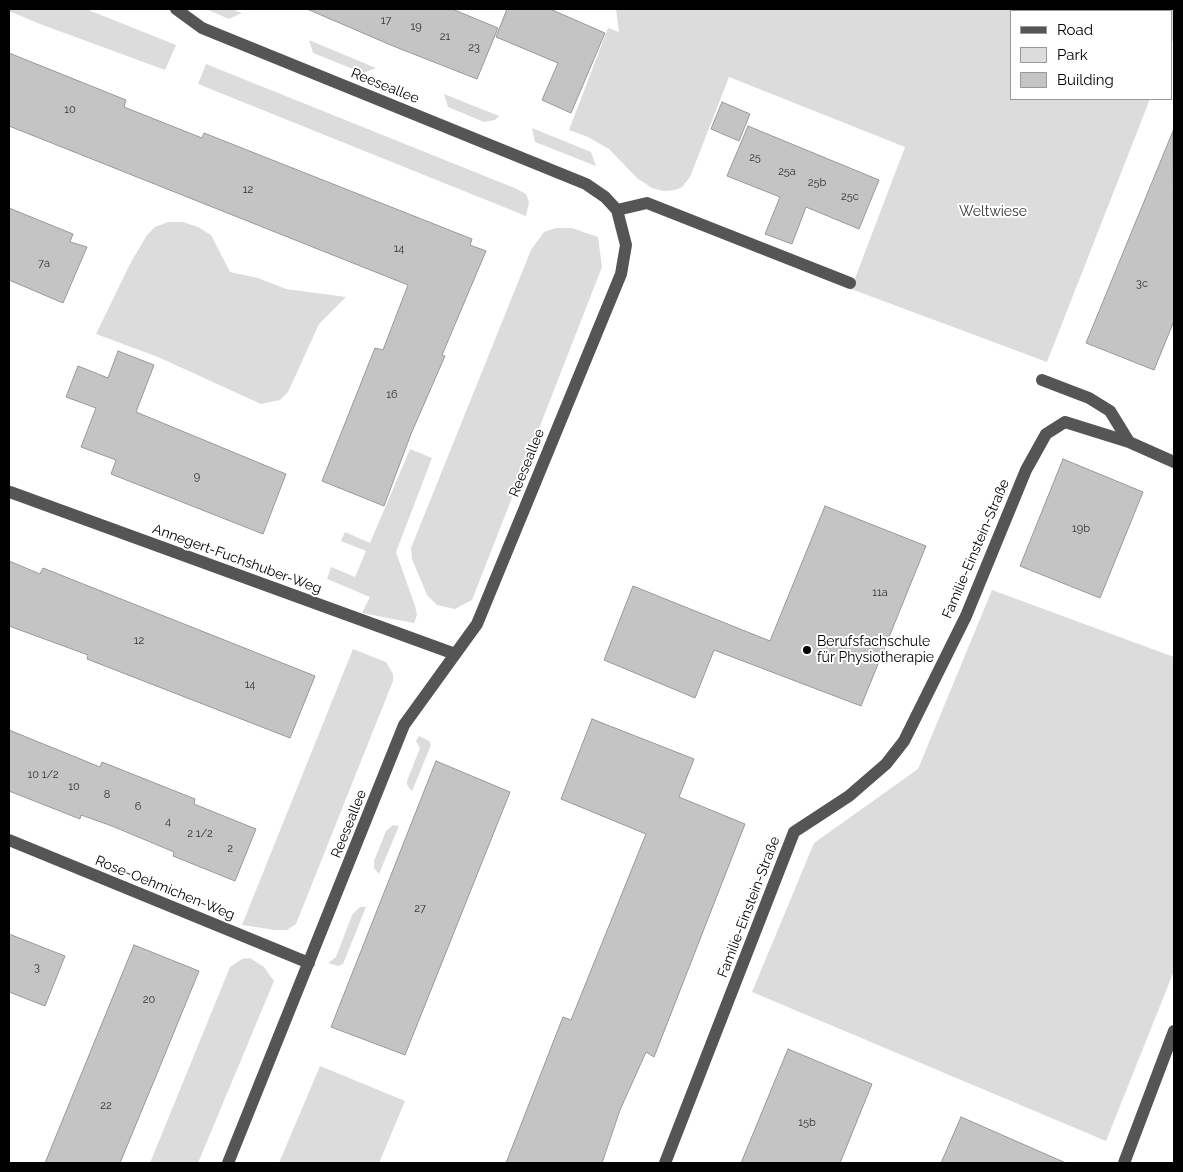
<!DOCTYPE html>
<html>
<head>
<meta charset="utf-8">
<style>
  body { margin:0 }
  #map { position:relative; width:1183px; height:1172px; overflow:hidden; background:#fff; font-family:Raleway,sans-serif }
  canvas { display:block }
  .frame { position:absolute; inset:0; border:10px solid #000; pointer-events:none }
  .legend { position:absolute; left:1010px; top:10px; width:162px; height:90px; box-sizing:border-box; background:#fff; border:1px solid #999; margin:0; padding:6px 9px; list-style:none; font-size:15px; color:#000 }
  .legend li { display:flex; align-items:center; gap:10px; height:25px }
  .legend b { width:25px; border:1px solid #999 }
</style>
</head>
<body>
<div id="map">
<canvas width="1183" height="1172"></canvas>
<div class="frame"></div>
<ul class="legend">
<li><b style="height:6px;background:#555"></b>Road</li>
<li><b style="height:14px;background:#dcdcdc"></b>Park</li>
<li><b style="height:14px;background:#c4c4c4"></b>Building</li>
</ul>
</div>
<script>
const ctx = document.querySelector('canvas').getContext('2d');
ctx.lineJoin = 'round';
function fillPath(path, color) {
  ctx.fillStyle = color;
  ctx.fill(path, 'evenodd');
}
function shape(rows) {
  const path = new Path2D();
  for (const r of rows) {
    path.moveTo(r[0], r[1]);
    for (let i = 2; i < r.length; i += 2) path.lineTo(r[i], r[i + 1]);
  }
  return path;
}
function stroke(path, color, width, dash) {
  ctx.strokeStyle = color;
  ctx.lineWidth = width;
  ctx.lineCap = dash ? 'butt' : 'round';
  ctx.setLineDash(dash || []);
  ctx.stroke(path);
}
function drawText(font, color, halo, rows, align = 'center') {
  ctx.font = font + ' Raleway,sans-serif';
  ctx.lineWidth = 4;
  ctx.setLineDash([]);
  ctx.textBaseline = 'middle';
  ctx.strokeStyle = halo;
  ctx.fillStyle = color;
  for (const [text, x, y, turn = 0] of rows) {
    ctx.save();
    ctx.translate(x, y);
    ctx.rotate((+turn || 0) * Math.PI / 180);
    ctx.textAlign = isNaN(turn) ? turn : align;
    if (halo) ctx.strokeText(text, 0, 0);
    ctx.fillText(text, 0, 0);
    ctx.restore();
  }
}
const green = shape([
  [9,9,86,9,176,45,165,70,40,24,9,11],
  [206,9,231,9,242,13,229,19],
  [616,9,1174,9,1174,37,1172,43,1172,11,1012,11,1012,99,1150,99,1047,362,851,289,905,147,729,77,690,177,682,187,675,190,663,191,652,188,637,178,609,149,588,137,569,130,608,28,619,32],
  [309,40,376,68,363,73,313,53],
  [206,64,517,189,526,194,529,202,526,216,198,84],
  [444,94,499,116,495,120,484,122,448,107],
  [532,128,591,152,596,166,535,142],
  [168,222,183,222,198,227,211,235,230,272,258,278,286,289,346,297,319,324,288,392,280,400,261,404,158,357,96,334,131,262,147,235,155,227],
  [556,228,572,228,598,237,602,267,472,600,455,609,437,605,427,595,412,559,411,548,531,250,544,232],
  [410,449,432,458,396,552,415,606,417,615,414,623,362,613,370,597,327,579,331,567,355,577,366,551,341,541,345,532,370,543],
  [992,590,1174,657,1174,971,1106,1141,752,992,814,843,918,769],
  [353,649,386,662,393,674,393,681,296,924,287,930,275,930,242,925],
  [419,736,429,741,431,745,412,791,407,785,407,781,420,748,416,741],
  [393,825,399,826,379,874,374,868,374,861,386,831],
  [360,907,366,907,343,964,338,966,328,963,336,957,352,915],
  [250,958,264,967,274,981,198,1163,150,1163,230,967,242,959],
  [320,1066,405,1101,379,1163,279,1163]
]);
const building = shape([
  [307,9,452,9,498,28,477,79,393,46,307,9],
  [507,9,550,9,605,33,571,113,542,100,558,63,496,37,507,9],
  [9,53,126,100,124,107,202,138,204,133,472,239,470,245,486,251,442,355,445,356,411,434,384,506,322,481,375,348,383,350,408,285,9,126,9,53],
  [722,102,750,114,739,141,711,129,722,102],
  [748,126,879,180,859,229,806,207,792,244,765,234,780,197,727,176,748,126],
  [1173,131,1174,321,1154,370,1086,343,1173,131],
  [9,208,73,234,70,242,87,247,63,303,9,280,9,208],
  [118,351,154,365,136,412,286,474,263,534,111,474,116,460,81,447,96,408,66,397,78,366,108,378,118,351],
  [1063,459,1143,492,1100,598,1020,566,1063,459],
  [825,506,926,546,861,706,714,650,695,698,604,660,633,586,770,641,825,506],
  [9,561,40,574,43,568,315,676,290,738,87,659,88,655,9,626,9,561],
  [592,719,694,759,679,797,745,824,654,1057,646,1052,620,1110,602,1163,506,1163,563,1017,571,1020,646,834,561,799,592,719],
  [9,730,100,767,102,762,195,799,194,804,256,829,235,881,173,856,174,852,112,826,81,815,80,819,9,791,9,730],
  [436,761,510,792,405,1055,331,1027,436,761],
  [9,934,65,956,45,1006,9,992,9,934],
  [134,945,199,971,156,1076,120,1163,45,1163,134,945],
  [788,1049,872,1084,840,1163,741,1163,788,1049],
  [961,1117,1066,1163,941,1163,961,1117]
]);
const minor = shape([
  [176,9,202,28,586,184,605,197,617,210,626,245,621,274,477,624,404,725,228,1163],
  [617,210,647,203,850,283],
  [1042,380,1089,398,1110,411,1129,442,1174,462],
  [10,492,455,654],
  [9,840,309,963],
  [665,1163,794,832,849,796,886,764,904,741,966,616,1026,470,1046,434,1065,422,1129,442],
  [1124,1163,1174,1031]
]);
const markers = [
  [807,650,5,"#000"]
];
const numberNames = [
  ["17",386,21],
  ["19",416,27],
  ["21",445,37],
  ["23",474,48],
  ["10",70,110],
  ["25",755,158],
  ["25a",787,172],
  ["25b",817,183],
  ["12",248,190],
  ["25c",850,197],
  ["14",399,249],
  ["7a",44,264],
  ["3c",1142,284],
  ["16",392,395],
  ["9",197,477],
  ["19b",1081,529],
  ["11a",880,593],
  ["12",139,641],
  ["14",250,685],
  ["10 1/2",43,775],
  ["10",74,787],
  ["8",107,795],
  ["6",138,807],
  ["4",168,822],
  ["2 1/2",200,834],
  ["2",230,849],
  ["27",420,909],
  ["3",37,968],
  ["20",149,1000],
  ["22",106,1106],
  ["15b",807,1123]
];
const streetNames = [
  ["Reeseallee",385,86,22],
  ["Reeseallee",527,463,-68],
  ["Familie-Einstein-Straße",976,549,-67],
  ["Annegert-Fuchshuber-Weg",237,559,20],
  ["Reeseallee",349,824,-68],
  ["Rose-Oehmichen-Weg",165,888,22],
  ["Familie-Einstein-Straße",749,907,-69]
];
const parkNames = [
  ["Weltwiese",993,212]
];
const poiNames = [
  ["Berufsfachschule",817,642],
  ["für Physiotherapie",817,658]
];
fillPath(green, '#dcdcdc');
fillPath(building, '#c4c4c4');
stroke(building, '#999', 1);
stroke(minor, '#555', 12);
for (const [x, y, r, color] of markers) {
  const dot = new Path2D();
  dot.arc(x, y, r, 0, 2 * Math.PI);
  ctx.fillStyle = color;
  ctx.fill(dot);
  stroke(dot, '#fff', 2);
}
drawText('11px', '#313131', null, numberNames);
drawText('14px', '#000', '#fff', streetNames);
drawText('14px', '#333', '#fff', parkNames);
drawText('14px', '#000', '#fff', poiNames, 'left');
</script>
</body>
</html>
